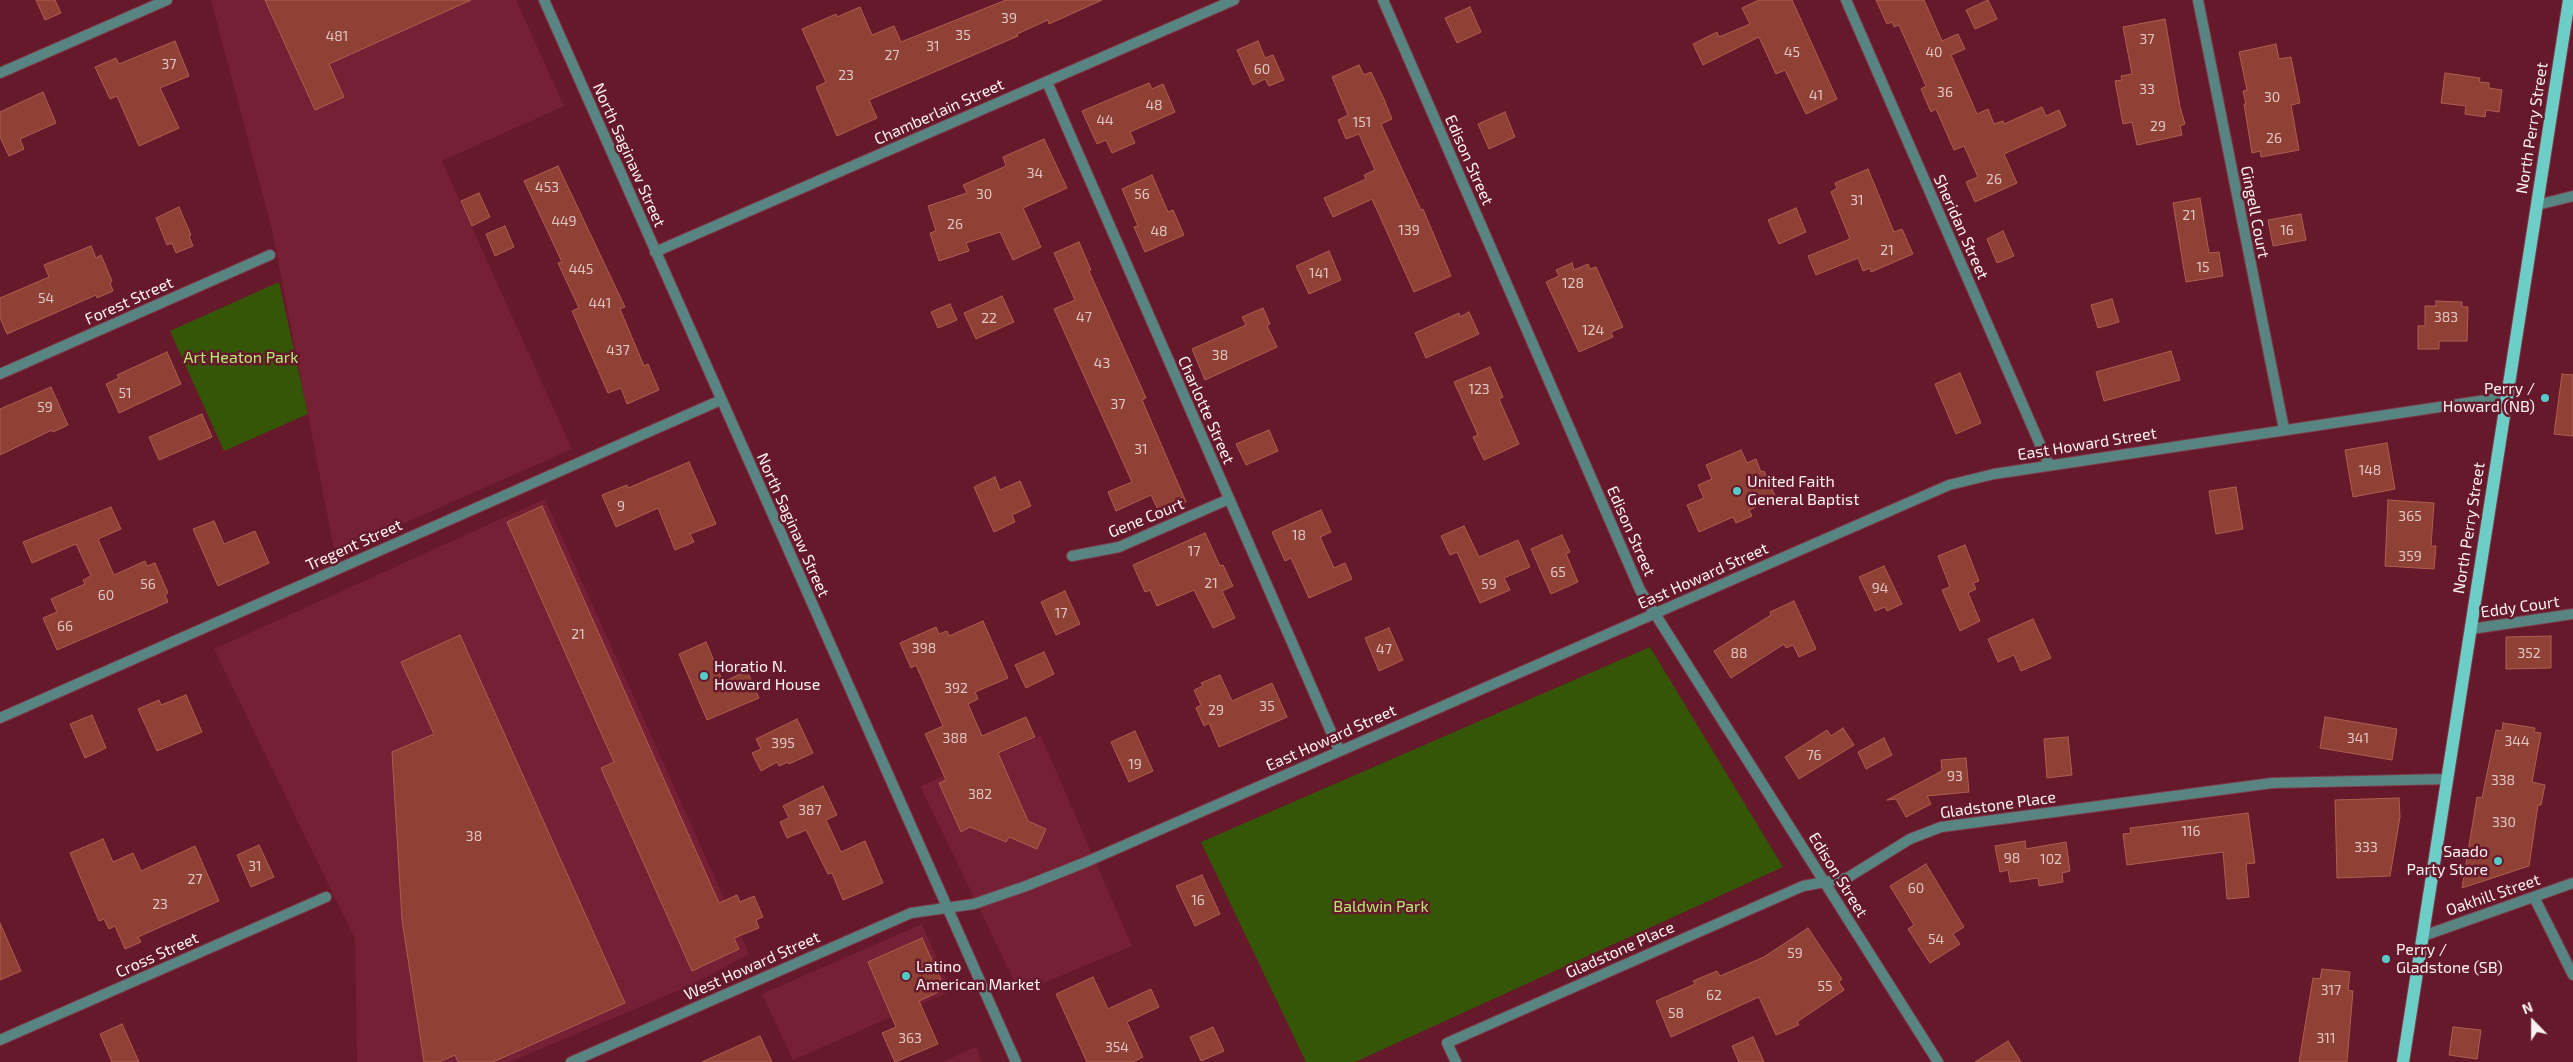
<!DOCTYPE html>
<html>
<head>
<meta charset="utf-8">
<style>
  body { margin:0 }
  #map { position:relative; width:2573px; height:1062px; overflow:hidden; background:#65192b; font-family:"Exo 2",sans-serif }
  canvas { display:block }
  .north { position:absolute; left:2508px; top:997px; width:50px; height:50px; -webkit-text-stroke:4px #65192b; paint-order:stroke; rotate:338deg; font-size:14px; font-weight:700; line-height:20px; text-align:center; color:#fbf1f2 }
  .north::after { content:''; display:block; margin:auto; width:18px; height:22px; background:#fbf1f2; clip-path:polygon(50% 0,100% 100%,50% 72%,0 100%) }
</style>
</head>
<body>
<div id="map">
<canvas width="2573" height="1062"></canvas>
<div class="north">N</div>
</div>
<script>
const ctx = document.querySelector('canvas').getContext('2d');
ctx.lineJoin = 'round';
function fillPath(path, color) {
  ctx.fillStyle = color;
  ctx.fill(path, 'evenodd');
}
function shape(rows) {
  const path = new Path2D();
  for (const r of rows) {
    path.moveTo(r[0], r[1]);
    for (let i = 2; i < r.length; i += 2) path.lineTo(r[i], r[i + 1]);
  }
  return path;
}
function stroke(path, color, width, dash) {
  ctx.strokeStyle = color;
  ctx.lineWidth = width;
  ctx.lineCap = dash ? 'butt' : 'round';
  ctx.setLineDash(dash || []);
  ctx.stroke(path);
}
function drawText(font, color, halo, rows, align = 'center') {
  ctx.font = font + ' "Exo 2",sans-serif';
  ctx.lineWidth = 5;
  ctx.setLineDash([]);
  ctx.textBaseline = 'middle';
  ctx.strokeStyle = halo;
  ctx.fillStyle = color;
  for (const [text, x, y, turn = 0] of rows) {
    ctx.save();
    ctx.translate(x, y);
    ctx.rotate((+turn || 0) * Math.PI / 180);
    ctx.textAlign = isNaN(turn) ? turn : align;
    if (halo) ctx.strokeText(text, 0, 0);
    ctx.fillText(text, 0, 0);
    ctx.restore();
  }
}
const built = shape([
  [211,0,516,0,564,106,442,161,572,449,335,554,272,230],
  [545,499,749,954,689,986,510,1062,357,1062,355,939,214,649],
  [1041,736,1132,946,1020,993,920,786],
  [922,924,951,991,793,1060,762,994],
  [976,1047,982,1062,942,1062]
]);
const green = shape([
  [279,282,308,414,224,451,170,331],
  [1650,647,1783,867,1355,1062,1306,1062,1201,842]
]);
const building = shape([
  [36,0,55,0,61,13,45,20,36,0],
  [265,0,471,0,329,64,344,97,315,110,265,0],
  [1006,0,1102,0,1049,24,1048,20,1017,34,1018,36,869,100,877,118,837,136,816,87,826,82,802,29,836,14,837,17,860,7,872,35,894,26,901,42,1006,0],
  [1759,0,1792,0,1837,99,1806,114,1785,70,1776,74,1759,37,1703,65,1693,44,1717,32,1719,37,1750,24,1742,8,1759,0],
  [1876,0,1924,0,1942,41,1958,34,1965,49,1951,55,1977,114,1988,109,1994,124,2003,121,2004,124,2042,107,2046,116,2059,110,2066,126,2004,154,2017,183,1975,202,1966,182,1978,177,1964,146,1954,150,1936,109,1931,112,1921,89,1926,86,1899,25,1894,27,1892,22,1887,24,1876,0],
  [1988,0,1997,19,1975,29,1966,10,1988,0],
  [1470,7,1481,32,1457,43,1445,18,1470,7],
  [2165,19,2180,107,2185,124,2180,126,2182,135,2137,145,2132,122,2123,124,2115,81,2122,80,2121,76,2132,74,2123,27,2165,19],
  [175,41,189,76,160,88,179,128,139,146,117,96,110,99,95,67,116,58,119,64,175,41],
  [1258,41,1265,58,1273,55,1284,80,1269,86,1265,79,1253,85,1237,50,1258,41],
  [2276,44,2279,59,2291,57,2300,103,2291,105,2299,150,2261,157,2260,151,2252,153,2244,104,2246,104,2243,91,2247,90,2239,52,2276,44],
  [1359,65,1364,75,1371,72,1384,99,1392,119,1381,124,1421,210,1423,209,1451,276,1414,292,1372,199,1333,217,1324,198,1366,179,1364,175,1375,170,1359,134,1346,139,1338,120,1348,115,1332,77,1359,65],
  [2445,73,2480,78,2479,82,2489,83,2489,88,2502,90,2499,112,2486,110,2485,117,2465,114,2466,106,2441,103,2445,73],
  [1149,83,1152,89,1163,84,1175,112,1130,132,1135,143,1112,153,1106,140,1097,144,1082,111,1149,83],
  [43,92,56,123,20,139,24,149,9,156,0,137,0,112,43,92],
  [1505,112,1515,137,1489,149,1478,124,1505,112],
  [1044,139,1067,188,1023,208,1041,247,1013,260,1000,232,966,243,969,251,939,261,930,233,936,231,928,206,967,193,963,185,1006,166,1003,157,1044,139],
  [558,166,625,307,620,309,644,366,648,364,659,390,627,404,621,388,608,393,572,311,579,308,558,263,562,262,524,181,558,166],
  [1868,169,1894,232,1902,229,1913,254,1871,272,1870,268,1863,271,1858,258,1816,275,1808,256,1850,239,1831,192,1837,188,1835,183,1868,169],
  [1152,175,1168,212,1173,210,1184,235,1145,252,1134,227,1138,226,1122,189,1152,175],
  [479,193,490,217,472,226,461,201,479,193],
  [2200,198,2209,253,2219,252,2223,276,2186,282,2173,203,2200,198],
  [179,207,191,235,189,236,193,246,176,253,172,243,167,245,156,218,179,207],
  [1796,208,1806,232,1779,244,1768,220,1796,208],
  [2301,214,2306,240,2273,246,2268,220,2301,214],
  [505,226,514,247,495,256,486,234,505,226],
  [2003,231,2014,256,1997,263,1987,239,2003,231],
  [1079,242,1091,270,1089,271,1146,398,1142,400,1186,502,1160,514,1151,495,1116,511,1108,492,1132,482,1054,309,1075,300,1054,253,1079,242],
  [91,246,96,258,101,255,112,281,110,283,113,291,97,298,96,295,7,334,0,318,0,298,49,277,44,265,91,246],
  [1329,251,1341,280,1309,294,1296,266,1329,251],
  [1572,263,1574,270,1588,264,1590,269,1596,267,1623,327,1611,332,1613,337,1579,352,1546,282,1559,276,1556,270,1572,263],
  [1002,296,1014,322,976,339,964,313,1002,296],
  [2112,299,2119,322,2098,328,2091,305,2112,299],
  [2436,301,2462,302,2462,307,2468,307,2467,341,2439,341,2439,349,2418,349,2418,326,2425,326,2425,306,2436,306,2436,301],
  [950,304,957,320,938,328,931,312,950,304],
  [1263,308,1270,324,1267,326,1277,347,1205,380,1192,349,1246,325,1242,317,1263,308],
  [1469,312,1479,334,1426,358,1415,333,1459,313,1460,317,1469,312],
  [2171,351,2180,380,2104,401,2096,372,2171,351],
  [167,352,181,384,119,413,106,384,119,378,117,375,167,352],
  [1490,367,1503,397,1499,399,1519,444,1484,460,1473,437,1478,435,1454,382,1490,367],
  [1960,373,1981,423,1956,434,1935,384,1960,373],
  [2562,374,2573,375,2573,436,2554,434,2562,374],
  [51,387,68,425,53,432,52,430,0,455,0,409,51,387],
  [202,414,212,437,159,460,149,437,202,414],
  [1269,430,1278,451,1246,465,1236,444,1269,430],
  [2387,443,2395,489,2353,497,2345,450,2387,443],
  [1741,450,1747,463,1756,459,1761,472,1764,471,1776,498,1749,510,1752,516,1736,523,1733,517,1699,532,1687,505,1704,498,1698,485,1712,479,1706,465,1741,450],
  [689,462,716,524,690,534,694,542,675,550,658,508,616,527,602,495,627,485,628,488,689,462],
  [995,477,1000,490,1020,481,1031,506,1012,515,1015,522,994,532,974,487,995,477],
  [2236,487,2243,529,2216,534,2209,491,2236,487],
  [2388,500,2434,503,2431,546,2436,546,2434,569,2385,566,2388,500],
  [542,506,719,903,737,895,740,902,754,896,763,917,756,920,759,928,734,938,739,949,692,971,601,768,614,762,507,522,542,506],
  [111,507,121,529,98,539,114,575,145,561,147,566,155,563,168,593,165,595,168,602,57,650,43,618,57,612,51,599,85,584,83,580,91,576,76,544,32,563,23,542,111,507],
  [1321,510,1331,532,1320,537,1334,568,1345,563,1352,579,1309,598,1291,558,1285,561,1272,532,1321,510],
  [214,521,224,544,255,531,269,563,218,586,193,529,214,521],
  [1464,526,1479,557,1518,540,1530,567,1504,578,1510,590,1480,603,1457,552,1450,555,1441,536,1464,526],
  [1205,533,1220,566,1223,565,1233,586,1222,591,1235,618,1213,628,1194,590,1157,606,1150,590,1145,592,1133,565,1205,533],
  [1562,535,1570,552,1566,554,1578,582,1551,594,1531,549,1562,535],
  [1965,545,1979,581,1973,583,1976,589,1968,593,1980,621,1960,631,1942,590,1950,587,1938,556,1965,545],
  [1884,566,1902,604,1887,611,1885,607,1875,611,1859,577,1884,566],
  [1065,591,1080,624,1056,635,1041,602,1065,591],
  [1794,601,1816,649,1799,657,1793,645,1786,648,1784,644,1731,678,1714,651,1771,615,1770,612,1794,601],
  [2033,619,2051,658,2021,671,2014,655,1998,662,1988,639,2033,619],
  [983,621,1008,678,975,692,978,699,968,704,982,736,1026,717,1035,737,998,753,1028,821,1046,829,1037,849,1009,837,1006,842,970,827,961,832,939,783,946,780,925,734,943,726,916,665,911,668,900,643,936,627,939,634,947,631,949,636,983,621],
  [1389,628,1403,660,1379,671,1365,638,1389,628],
  [460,635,625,1003,493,1062,458,1062,455,1055,439,1062,424,1062,402,920,392,752,434,734,401,662,460,635],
  [2551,636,2551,668,2506,669,2506,637,2551,636],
  [706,642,723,682,747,671,759,698,707,720,679,654,706,642],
  [1044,652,1054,674,1026,688,1015,665,1044,652],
  [1220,675,1232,701,1272,683,1287,717,1219,747,1209,723,1204,726,1196,708,1201,705,1194,690,1203,686,1201,683,1220,675],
  [186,695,202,732,157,751,138,709,159,700,161,705,186,695],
  [92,715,106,748,85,758,70,724,92,715],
  [2325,717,2397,729,2392,760,2320,748,2325,717],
  [797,719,813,753,789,764,788,762,779,766,777,762,761,771,752,753,761,749,756,739,797,719],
  [2503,723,2535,728,2534,732,2541,733,2532,782,2545,785,2541,805,2538,805,2529,866,2462,888,2477,797,2482,798,2496,730,2502,731,2503,723],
  [1843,728,1854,745,1799,779,1785,757,1827,730,1831,736,1843,728],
  [1135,731,1153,771,1129,782,1111,742,1135,731],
  [2068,737,2072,775,2047,778,2044,739,2068,737],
  [1884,738,1892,755,1866,769,1858,752,1884,738],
  [1966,758,1969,792,1927,796,1931,804,1906,817,1896,799,1887,800,1942,771,1941,760,1966,758],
  [823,786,837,815,826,820,841,852,865,841,883,883,843,900,832,873,828,874,806,830,787,838,780,822,789,818,783,806,823,786],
  [2399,798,2400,817,2390,876,2337,878,2335,800,2399,798],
  [2248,813,2255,863,2246,864,2249,897,2227,899,2223,852,2127,865,2123,834,2131,833,2130,828,2248,813],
  [103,839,113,862,133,853,141,871,195,846,219,901,138,937,141,942,125,949,115,926,109,929,104,919,99,921,70,853,103,839],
  [2025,841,2026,849,2066,842,2070,871,2062,873,2063,882,2039,886,2038,878,2010,882,2008,870,2000,872,1995,846,2025,841],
  [259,845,274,877,251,887,237,855,259,845],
  [1926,864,1964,927,1953,934,1960,944,1930,963,1908,929,1914,925,1890,886,1926,864],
  [1202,875,1220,914,1195,926,1176,886,1202,875],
  [0,923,21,971,0,980,0,923],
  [1808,928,1842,979,1839,982,1844,990,1797,1022,1799,1025,1776,1035,1759,997,1671,1037,1656,1001,1695,984,1693,981,1717,971,1720,976,1764,957,1808,928],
  [922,938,945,989,919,1001,938,1044,895,1062,882,1033,896,1027,868,962,922,938],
  [2322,969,2350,972,2348,990,2353,991,2347,1062,2299,1062,2313,978,2320,979,2322,969],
  [1093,977,1108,1009,1151,989,1159,1007,1127,1022,1143,1057,1133,1062,1087,1062,1056,994,1093,977],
  [122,1024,139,1062,112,1062,100,1034,122,1024],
  [1213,1027,1224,1051,1201,1061,1190,1037,1213,1027],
  [2453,1027,2481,1030,2477,1059,2449,1055,2453,1027],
  [760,1036,772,1062,702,1062,760,1036],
  [1753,1037,1764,1062,1739,1062,1732,1046,1753,1037],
  [2008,1041,2021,1062,1975,1062,2008,1041]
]);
const minor = shape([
  [1383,0,1640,590,1938,1062],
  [1846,0,2049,465],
  [2198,0,2284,429],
  [0,73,167,0],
  [1047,82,1339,750],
  [2537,205,2573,196],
  [655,252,1234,0],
  [0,374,270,255],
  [1072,556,1119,547,1229,499],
  [2471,629,2573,614],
  [0,718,721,400],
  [2534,897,2573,975],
  [2423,936,2573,883],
  [0,1040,326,897],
  [571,1062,911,913,974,904,1026,886,1086,862,1949,485,1994,474,2506,397],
  [1456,1062,1447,1043,1803,886,1847,878,1910,839,1941,827,2272,783,2448,779]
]);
const tertiary = shape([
  [544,0,1016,1062]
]);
const primary = shape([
  [2403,1062,2569,0]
]);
const markers = [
  [2545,398,5,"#54cdc7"],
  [1737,491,5,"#54cdc7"],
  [704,676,5,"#54cdc7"],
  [2498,861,5,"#54cdc7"],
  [2386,959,5,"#54cdc7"],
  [906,976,5,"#54cdc7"]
];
const numberNames = [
  ["39",1009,18],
  ["35",963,35],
  ["481",337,36],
  ["37",2147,39],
  ["31",933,46],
  ["45",1792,52],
  ["40",1934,52],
  ["27",892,55],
  ["37",169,64],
  ["60",1262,69],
  ["23",846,75],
  ["33",2147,89],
  ["36",1945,92],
  ["41",1816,95],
  ["30",2272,97],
  ["48",1154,105],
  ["44",1105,120],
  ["151",1362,122],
  ["29",2158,126],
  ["26",2274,138],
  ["34",1035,173],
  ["26",1994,179],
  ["453",547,187],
  ["30",984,194],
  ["56",1142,194],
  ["31",1857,200],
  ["21",2189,215],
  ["449",564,221],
  ["26",955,224],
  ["139",1409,230],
  ["16",2287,230],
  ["48",1159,231],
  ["21",1887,250],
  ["15",2203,267],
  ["445",581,269],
  ["141",1319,273],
  ["128",1573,283],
  ["54",46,298],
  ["441",600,303],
  ["47",1084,317],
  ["383",2446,317],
  ["22",989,318],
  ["124",1593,330],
  ["437",618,350],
  ["38",1220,355],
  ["43",1102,363],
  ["123",1479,389],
  ["51",125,393],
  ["37",1118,404],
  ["59",45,407],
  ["31",1141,449],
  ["148",2370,470],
  ["9",621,506],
  ["365",2410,516],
  ["18",1299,535],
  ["17",1194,551],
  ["359",2410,556],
  ["65",1558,572],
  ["21",1211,583],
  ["56",148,584],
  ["59",1489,584],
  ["94",1880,588],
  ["60",106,595],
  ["17",1061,613],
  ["66",65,626],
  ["21",578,634],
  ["398",924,648],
  ["47",1384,649],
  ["88",1739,653],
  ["352",2529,653],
  ["392",956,688],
  ["35",1267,706],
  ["29",1216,710],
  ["388",955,738],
  ["341",2358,738],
  ["344",2517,741],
  ["395",783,743],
  ["76",1814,755],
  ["19",1135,764],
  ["93",1955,776],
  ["338",2503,780],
  ["382",980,794],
  ["387",810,810],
  ["330",2504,822],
  ["116",2191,831],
  ["38",474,836],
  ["333",2366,847],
  ["98",2012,858],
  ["102",2051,859],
  ["31",255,866],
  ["27",195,879],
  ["60",1916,888],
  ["16",1198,900],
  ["23",160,904],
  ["54",1936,939],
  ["59",1795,953],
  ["55",1825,986],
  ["317",2331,990],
  ["62",1714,995],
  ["58",1676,1013],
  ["363",910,1038],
  ["311",2326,1038],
  ["354",1117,1047]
];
const streetNames = [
  ["Chamberlain Street",939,112,-24],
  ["North Perry Street",2532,128,-81],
  ["North Saginaw Street",629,155,66],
  ["Edison Street",1469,160,66],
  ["Gingell Court",2255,212,79],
  ["Sheridan Street",1961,227,66],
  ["Forest Street",129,301,-24],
  ["Charlotte Street",1206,410,66],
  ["East Howard Street",2087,444,-9],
  ["Gene Court",1146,518,-22],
  ["North Saginaw Street",793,525,66],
  ["North Perry Street",2469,528,-81],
  ["Edison Street",1631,531,66],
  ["Tregent Street",354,545,-24],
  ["East Howard Street",1703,576,-24],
  ["Eddy Court",2520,607,-8],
  ["East Howard Street",1331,738,-24],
  ["Gladstone Place",1998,805,-8],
  ["Edison Street",1838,875,58],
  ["Oakhill Street",2493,895,-19],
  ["Gladstone Place",1620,950,-24],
  ["Cross Street",157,955,-24],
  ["West Howard Street",752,966,-24]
];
const parkNames = [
  ["Art Heaton Park",241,358],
  ["Baldwin Park",1381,907]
];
const poiNames = [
  ["Perry /",2535,389,"right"],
  ["Howard (NB)",2535,407,"right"],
  ["United Faith",1747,482],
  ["General Baptist",1747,500],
  ["Horatio N.",714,667],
  ["Howard House",714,685],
  ["Saado",2488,852,"right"],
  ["Party Store",2488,870,"right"],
  ["Perry /",2396,950],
  ["Gladstone (SB)",2396,968],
  ["Latino",916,967],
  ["American Market",916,985]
];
fillPath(built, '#752034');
fillPath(green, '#355507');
fillPath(building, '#8f4135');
stroke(building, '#af5e50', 1);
stroke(minor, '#7d3c4b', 12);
stroke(tertiary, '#7d3c4b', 12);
stroke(primary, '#7d3c4b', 14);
stroke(minor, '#588481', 10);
stroke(tertiary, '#588481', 10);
stroke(primary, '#6dcec8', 12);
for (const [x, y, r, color] of markers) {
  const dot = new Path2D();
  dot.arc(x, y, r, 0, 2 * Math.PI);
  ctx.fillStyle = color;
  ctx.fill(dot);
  stroke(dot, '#65192b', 2);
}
drawText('14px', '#e0c5c3', null, numberNames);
drawText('16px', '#fbf1f2', '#65192b', streetNames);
drawText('16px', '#b1ed72', '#65192b', parkNames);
drawText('16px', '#fbf1f2', '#65192b', poiNames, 'left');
</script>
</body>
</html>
